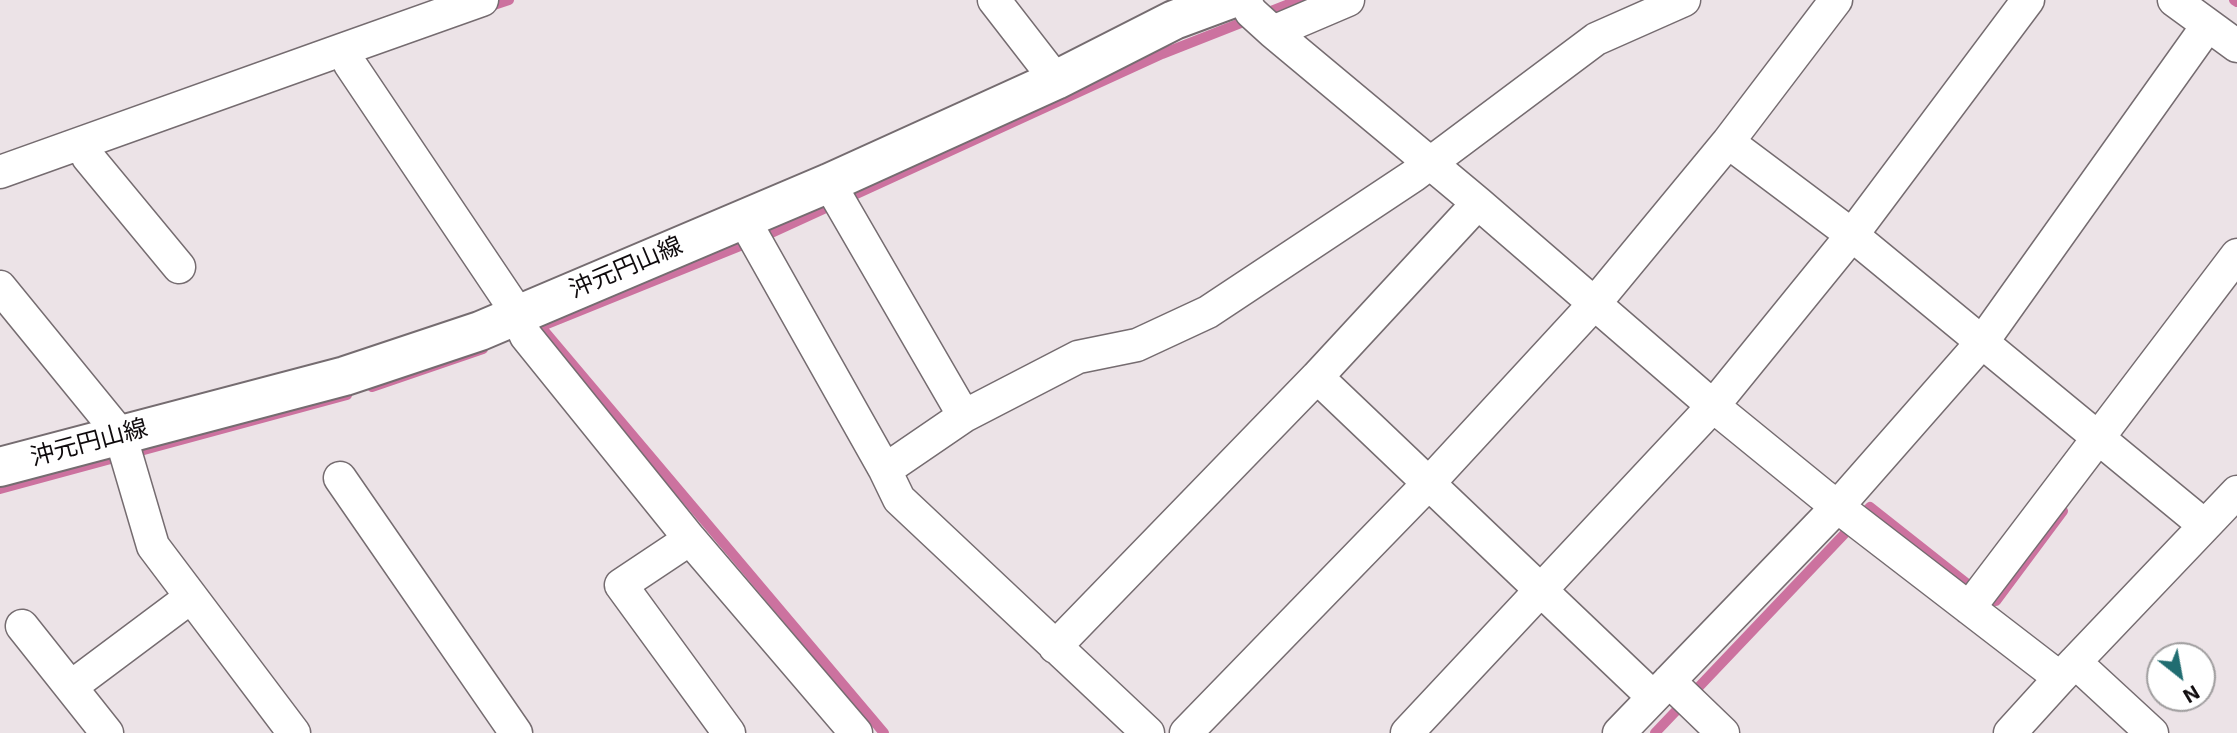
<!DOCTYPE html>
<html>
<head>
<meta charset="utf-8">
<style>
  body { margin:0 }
  #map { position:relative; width:2237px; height:733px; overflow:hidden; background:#ece3e7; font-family:Inter,sans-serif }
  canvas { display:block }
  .north { position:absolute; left:2146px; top:642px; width:70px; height:70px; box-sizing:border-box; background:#fff; border:2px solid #9f9d9e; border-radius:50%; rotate:149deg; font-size:19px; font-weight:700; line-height:28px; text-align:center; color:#0f0b0d }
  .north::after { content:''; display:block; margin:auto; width:24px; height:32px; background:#216d71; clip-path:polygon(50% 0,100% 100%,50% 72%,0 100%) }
</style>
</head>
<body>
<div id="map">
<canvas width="2237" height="733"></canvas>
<div class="north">N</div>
</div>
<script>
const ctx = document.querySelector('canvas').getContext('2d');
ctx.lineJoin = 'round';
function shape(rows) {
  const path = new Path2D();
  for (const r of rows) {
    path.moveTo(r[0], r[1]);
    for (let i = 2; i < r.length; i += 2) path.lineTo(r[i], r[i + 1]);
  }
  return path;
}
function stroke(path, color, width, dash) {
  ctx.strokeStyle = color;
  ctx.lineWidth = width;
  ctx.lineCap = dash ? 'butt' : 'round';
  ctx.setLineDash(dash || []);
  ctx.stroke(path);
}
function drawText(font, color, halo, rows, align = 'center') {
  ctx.font = font + ' Inter,"Noto Sans JP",sans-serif';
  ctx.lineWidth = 7;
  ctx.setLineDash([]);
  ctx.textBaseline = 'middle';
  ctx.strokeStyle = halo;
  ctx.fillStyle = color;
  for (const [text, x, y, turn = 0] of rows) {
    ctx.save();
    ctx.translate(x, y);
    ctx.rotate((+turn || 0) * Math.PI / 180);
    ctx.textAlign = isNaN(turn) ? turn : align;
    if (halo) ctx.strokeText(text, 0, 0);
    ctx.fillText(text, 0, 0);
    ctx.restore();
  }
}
const stream = shape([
  [2234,0,2237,2],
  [485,8,509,0],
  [541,327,884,733],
  [527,332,767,235,1162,54,1299,0],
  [372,387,483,349],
  [0,489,347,395],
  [1655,733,1870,507,1989,601,1996,601,2063,511]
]);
const minor = shape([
  [994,0,1056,80],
  [1244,0,1251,12,1273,32,1478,203,1713,406,1821,494,2060,678,2075,662,2152,733],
  [2174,0,2237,46],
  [1273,32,1348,0],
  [344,49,482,0],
  [1728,142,1852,235,2204,525],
  [83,143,88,157,179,267],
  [0,172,344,49,350,64,512,305,526,336,690,539,856,733],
  [829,183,964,416],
  [743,218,885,470,899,499,1148,733],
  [0,287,120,434,153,546,294,733],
  [1317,377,1653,697],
  [885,470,964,416,1078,357,1137,345,1208,312,1413,176,1596,39,1684,0],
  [340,478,516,733],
  [690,539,621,585,729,733],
  [1969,608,2237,255],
  [22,626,107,733],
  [1055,647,1317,377,1478,203],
  [2075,662,2237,492],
  [1669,681,1723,733],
  [72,686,191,597],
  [1186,733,1428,484,1595,303,1728,142,1836,0],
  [1407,733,1713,406,1852,235,2028,0],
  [1619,733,1838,506,1983,341,2208,25],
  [2010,733,2060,678]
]);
const secondary = shape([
  [0,467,345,376,480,331,829,183,1056,80,1174,20,1228,0]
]);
const streetNames = [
  ["沖元円山線",626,268,-23],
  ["沖元円山線",89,443,-15]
];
stroke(stream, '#cc729f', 10);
stroke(minor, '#756c70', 35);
stroke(secondary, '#756c70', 42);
stroke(minor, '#fff', 32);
stroke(secondary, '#fff', 38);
drawText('24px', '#0f0b0d', '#fff', streetNames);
</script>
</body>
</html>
